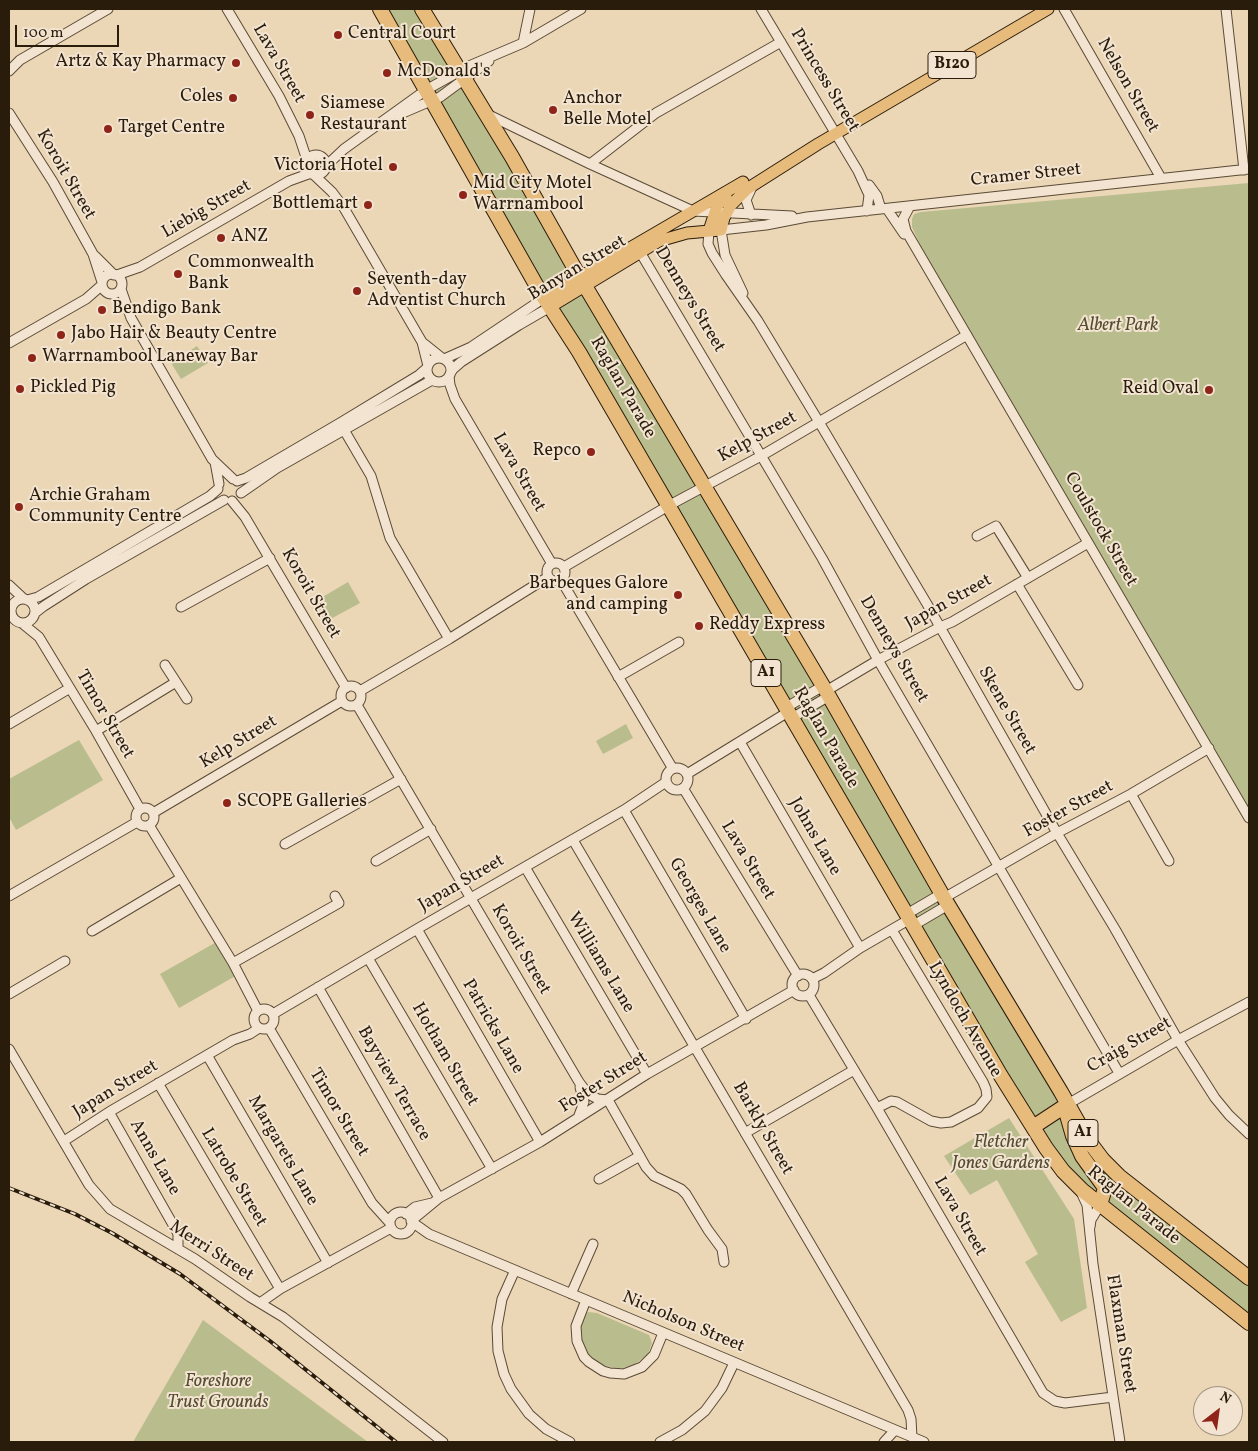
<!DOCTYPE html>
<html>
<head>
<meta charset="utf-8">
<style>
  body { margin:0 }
  #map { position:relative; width:1258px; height:1451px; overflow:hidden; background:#ebd6b6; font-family:Vollkorn,serif }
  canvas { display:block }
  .frame { position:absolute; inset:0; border:10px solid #2a1c0b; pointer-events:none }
  .north { position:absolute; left:1193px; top:1386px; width:50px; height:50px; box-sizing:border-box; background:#f2e4d0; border:1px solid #a29481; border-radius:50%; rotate:30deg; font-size:14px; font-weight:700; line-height:20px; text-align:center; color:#2a1c0b }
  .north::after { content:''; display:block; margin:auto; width:18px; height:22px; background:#8f2418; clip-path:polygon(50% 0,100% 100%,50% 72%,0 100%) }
  .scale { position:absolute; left:15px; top:25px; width:104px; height:22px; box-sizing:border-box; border:2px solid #2a1c0b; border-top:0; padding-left:6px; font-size:15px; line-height:18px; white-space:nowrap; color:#2a1c0b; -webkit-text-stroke:4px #f2e4d0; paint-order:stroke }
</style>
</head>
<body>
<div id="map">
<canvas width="1258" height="1451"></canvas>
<div class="frame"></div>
<div class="north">N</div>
<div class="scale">100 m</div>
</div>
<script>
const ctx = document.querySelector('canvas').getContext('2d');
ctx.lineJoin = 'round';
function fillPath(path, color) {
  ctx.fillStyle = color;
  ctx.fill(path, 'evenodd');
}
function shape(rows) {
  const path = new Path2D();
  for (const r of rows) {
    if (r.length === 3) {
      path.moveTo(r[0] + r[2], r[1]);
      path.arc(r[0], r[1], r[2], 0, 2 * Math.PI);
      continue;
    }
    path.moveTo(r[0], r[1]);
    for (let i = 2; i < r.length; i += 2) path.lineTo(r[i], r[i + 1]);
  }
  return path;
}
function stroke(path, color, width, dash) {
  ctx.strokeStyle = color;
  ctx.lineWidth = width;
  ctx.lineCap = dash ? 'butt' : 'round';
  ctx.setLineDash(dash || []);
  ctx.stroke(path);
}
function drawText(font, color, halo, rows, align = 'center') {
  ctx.font = font + ' Vollkorn,serif';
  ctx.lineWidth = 4;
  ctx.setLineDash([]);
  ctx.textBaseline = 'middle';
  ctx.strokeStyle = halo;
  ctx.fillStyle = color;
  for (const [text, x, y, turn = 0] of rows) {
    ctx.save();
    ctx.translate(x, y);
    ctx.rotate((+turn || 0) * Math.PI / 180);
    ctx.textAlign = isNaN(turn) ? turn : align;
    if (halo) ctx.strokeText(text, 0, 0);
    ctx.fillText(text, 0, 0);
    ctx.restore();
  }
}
const green = shape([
  [380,9,422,9,1095,1150,1249,1278,1249,1323,1063,1171],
  [1249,183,1249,811,926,258,912,227,912,219,914,214,921,212],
  [197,346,208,363,181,379,171,363],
  [348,582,360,603,325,622,314,602],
  [626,724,633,738,603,754,596,741],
  [79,740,103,780,16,830,9,817,9,779],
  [220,940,239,974,179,1008,160,974],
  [1009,1118,1074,1219,1087,1308,1061,1322,1025,1262,1038,1254,997,1180,970,1195,944,1156],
  [588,1312,597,1313,649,1335,652,1343,648,1354,634,1365,619,1369,606,1366,595,1361,587,1353,581,1340,580,1327,583,1317],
  [203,1320,368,1442,133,1442]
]);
const minor = shape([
  [227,9,279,96,299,136,307,160],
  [761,9,858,171,869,195,867,211],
  [1064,9,1161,178],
  [1226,9,1244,170],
  [523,43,530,9],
  [9,71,20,60,108,9],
  [9,113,53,182,93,254,102,282],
  [398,115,440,97,489,61],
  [489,115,590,164,693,211,792,216],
  [316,165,10],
  [590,164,656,113,781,42],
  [326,166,344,149,426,90,469,66,523,43,581,9],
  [314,175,332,192,344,208,422,342,442,358],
  [869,185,877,196,881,209],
  [910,206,903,219,906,231,1249,818],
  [887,209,904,234],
  [751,215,746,200,752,187],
  [709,231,708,244,712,253,726,275,758,321,819,422,927,604,1057,833,1115,929,1178,1040,1215,1098,1229,1115,1249,1134],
  [640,252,822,558,878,660,1119,1073],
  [95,256,114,275],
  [112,284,10],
  [117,275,140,267,289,181,311,173],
  [121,289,131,318,212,459,233,479],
  [743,293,725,255,721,230,766,225,807,217,1249,169],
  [422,342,428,366],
  [9,343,86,299,102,285],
  [439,370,12],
  [444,359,471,347,544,298],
  [450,374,453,369,461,362,519,325,550,307],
  [449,376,450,385,455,399,552,564],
  [340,423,371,476,390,538,449,639],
  [215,462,219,484],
  [237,481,246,478,340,423,419,375,427,368],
  [241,493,277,468,432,380],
  [232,501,245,517,346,688],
  [977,536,996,526,1028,578],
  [556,572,9],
  [564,567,668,506,761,456,967,335],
  [561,580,673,769],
  [1017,584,1078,685],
  [9,585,24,599],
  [23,611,12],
  [27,600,38,597,210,496,218,489],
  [181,607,270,558],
  [35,613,44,606,86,579,224,500],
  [23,624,39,637,96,731,140,809],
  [165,665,187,699],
  [618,677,679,642],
  [351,696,10],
  [360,691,449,639,548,577],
  [826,691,878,660,940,627,952,622,1088,543],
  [357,705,579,1082,588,1094,598,1099,608,1100,646,1167,654,1176,681,1189,686,1194,708,1230,722,1249,724,1262],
  [785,708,823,686],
  [792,718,829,696],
  [9,724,70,688],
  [96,731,176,682],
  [740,742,860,948],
  [677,779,11],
  [687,774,788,712],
  [683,788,798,976],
  [1131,794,1169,861],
  [145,817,9],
  [624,810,746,1019],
  [153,813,342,701],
  [149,825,233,963,258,1011],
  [573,840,908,1410,911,1419,912,1437],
  [285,844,401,779],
  [376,861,431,829],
  [525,867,647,1074],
  [9,896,137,822],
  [944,898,1057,833,1131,794,1209,748],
  [907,914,941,894],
  [914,925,948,905],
  [417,929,540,1142],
  [92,931,181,878],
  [368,958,492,1169],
  [233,963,339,903,335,896],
  [803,985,11],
  [812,979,824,973,860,948,910,919],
  [318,987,439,1198],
  [9,994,65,961],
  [809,995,877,1108,1043,1393,1055,1401,1065,1403,1113,1397],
  [264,1019,10],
  [273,1014,417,929,624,810,666,782],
  [269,1028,372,1203,390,1223],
  [9,1049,89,1185,110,1209,195,1259,250,1297,283,1317,443,1442],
  [207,1055,328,1263],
  [158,1083,280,1289],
  [1068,1104,1178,1040,1249,1002],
  [877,1108,891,1101,897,1102,931,1121,941,1123,951,1122,978,1108,987,1097,986,1089,983,1082,892,930],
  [109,1112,176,1230,178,1234,178,1249],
  [578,1118,584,1102,580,1087],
  [745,1133,854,1070],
  [64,1141,109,1112,233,1040,250,1034,259,1028],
  [599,1179,640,1156],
  [1081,1192,1087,1205,1093,1264,1120,1442],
  [401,1223,11],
  [406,1214,415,1207,432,1203],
  [411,1221,439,1198,540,1142,647,1074,794,990],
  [412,1222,429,1234,924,1442],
  [1090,1227,1091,1220,1100,1205],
  [515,1270,502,1299,497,1327,498,1351,504,1374,511,1389,529,1414,546,1429,570,1442],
  [571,1294,593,1244],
  [586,1300,576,1326,577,1341,584,1357,589,1362,603,1371,610,1373,624,1374,642,1367,654,1355,663,1333],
  [260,1303,280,1289,391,1228],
  [660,1442,682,1430,705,1411,722,1388,734,1363],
  [884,1442,895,1430]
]);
const major = shape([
  [709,231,717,206,726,196],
  [544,298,743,182],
  [550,307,659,241,687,233,721,230,724,218,731,205,747,189,818,144,1048,9]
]);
const highway = shape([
  [380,9,539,290,579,352,792,718,1001,1076,1046,1148,1063,1171,1082,1190,1249,1323],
  [422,9,512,157,575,269,826,691,944,898,1061,1092,1088,1140,1103,1160,1119,1176,1249,1278],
  [1067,1115,1073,1136,1082,1156,1105,1188,1100,1205],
  [1033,1127,1068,1104]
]);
const rail = shape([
  [9,1188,75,1214,112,1233,180,1274,270,1341,396,1442]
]);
const markers = [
  [338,35,5,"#8f2418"],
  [236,63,5,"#8f2418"],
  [387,73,5,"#8f2418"],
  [233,98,5,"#8f2418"],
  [553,110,5,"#8f2418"],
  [310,115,5,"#8f2418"],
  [108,129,5,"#8f2418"],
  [393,167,5,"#8f2418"],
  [463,195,5,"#8f2418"],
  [368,205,5,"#8f2418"],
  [221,238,5,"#8f2418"],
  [178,274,5,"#8f2418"],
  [357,291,5,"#8f2418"],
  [102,310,5,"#8f2418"],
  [61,335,5,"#8f2418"],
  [32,358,5,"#8f2418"],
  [20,389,5,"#8f2418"],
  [1209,390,5,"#8f2418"],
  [591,452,5,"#8f2418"],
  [19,507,5,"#8f2418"],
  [678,595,5,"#8f2418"],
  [699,626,5,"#8f2418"],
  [227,803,5,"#8f2418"]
];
const shields = [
  [952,65,48],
  [766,673,30],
  [1083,1133,30]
];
const shieldNames = [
  ["B120",952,65],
  ["A1",766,673],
  ["A1",1083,1133]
];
const poiNames = [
  ["Central Court",348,35],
  ["Artz & Kay Pharmacy",226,63,"right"],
  ["McDonald's",397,73],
  ["Coles",223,98,"right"],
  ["Anchor",563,100],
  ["Belle Motel",563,121],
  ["Siamese",320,105],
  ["Restaurant",320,126],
  ["Target Centre",118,129],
  ["Victoria Hotel",383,167,"right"],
  ["Mid City Motel",473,185],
  ["Warrnambool",473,206],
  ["Bottlemart",358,205,"right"],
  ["ANZ",231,238],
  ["Commonwealth",188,264],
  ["Bank",188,285],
  ["Seventh-day",367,281],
  ["Adventist Church",367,302],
  ["Bendigo Bank",112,310],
  ["Jabo Hair & Beauty Centre",71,335],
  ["Warrnambool Laneway Bar",42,358],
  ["Pickled Pig",30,389],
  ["Reid Oval",1199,390,"right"],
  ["Repco",581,452,"right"],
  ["Archie Graham",29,497],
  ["Community Centre",29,518],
  ["Barbeques Galore",668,585,"right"],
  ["and camping",668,606,"right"],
  ["Reddy Express",709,626],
  ["SCOPE Galleries",237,803]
];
const streetNames = [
  ["Lava Street",278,64,60],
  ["Princess Street",824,81,59],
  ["Nelson Street",1127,86,60],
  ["Koroit Street",65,175,60],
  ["Cramer Street",1026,176,-6],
  ["Liebig Street",207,210,-30],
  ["Banyan Street",578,269,-31],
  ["Denneys Street",689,300,59],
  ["Raglan Parade",622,388,60],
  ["Kelp Street",758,438,-29],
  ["Lava Street",518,473,60],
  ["Coulstock Street",1100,530,60],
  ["Koroit Street",310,594,60],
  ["Japan Street",949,603,-29],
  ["Denneys Street",893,650,60],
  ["Skene Street",1006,711,60],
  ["Timor Street",104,715,60],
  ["Raglan Parade",825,738,60],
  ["Kelp Street",239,743,-31],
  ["Foster Street",1069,810,-29],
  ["Johns Lane",814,837,60],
  ["Lava Street",747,861,59],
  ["Japan Street",462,884,-30],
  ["Georges Lane",699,906,60],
  ["Koroit Street",520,950,60],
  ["Williams Lane",600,963,59],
  ["Lyndoch Avenue",964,1020,60],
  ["Patricks Lane",492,1027,60],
  ["Craig Street",1130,1046,-30],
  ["Hotham Street",444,1055,60],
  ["Foster Street",604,1083,-32],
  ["Bayview Terrace",393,1084,60],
  ["Japan Street",116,1090,-31],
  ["Timor Street",338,1113,59],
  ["Barkly Street",762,1129,60],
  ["Margarets Lane",282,1151,60],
  ["Anns Lane",154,1158,60],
  ["Latrobe Street",233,1178,59],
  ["Raglan Parade",1133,1206,39],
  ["Lava Street",959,1217,60],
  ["Merri Street",211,1252,33],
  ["Nicholson Street",683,1323,23],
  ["Flaxman Street",1120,1334,81]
];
const parkNames = [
  ["Albert Park",1118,327],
  ["Fletcher",1001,1144],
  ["Jones Gardens",1001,1165],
  ["Foreshore",218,1383],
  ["Trust Grounds",218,1404]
];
fillPath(green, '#b9bd8d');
stroke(minor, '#5a4a36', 11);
stroke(major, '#2a1c0b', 13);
stroke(highway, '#2a1c0b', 16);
stroke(minor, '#f2e4d0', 9);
stroke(major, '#e6bb7b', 11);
stroke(highway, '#e6bb7b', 14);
stroke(rail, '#2a1c0b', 4);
stroke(rail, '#f2e4d0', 2, [5.5]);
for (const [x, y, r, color] of markers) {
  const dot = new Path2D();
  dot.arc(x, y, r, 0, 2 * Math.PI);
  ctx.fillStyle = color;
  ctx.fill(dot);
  stroke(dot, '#f2e4d0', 2);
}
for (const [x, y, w] of shields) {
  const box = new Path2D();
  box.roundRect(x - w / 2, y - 13.5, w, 27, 4);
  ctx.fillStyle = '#f2e4d0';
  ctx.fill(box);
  stroke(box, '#2a1c0b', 1);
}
drawText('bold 16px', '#2a1c0b', null, shieldNames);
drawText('18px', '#2a1c0b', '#f2e4d0', poiNames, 'left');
drawText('18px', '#2a1c0b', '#f2e4d0', streetNames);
drawText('italic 18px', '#554c32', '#f2e4d0', parkNames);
</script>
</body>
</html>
